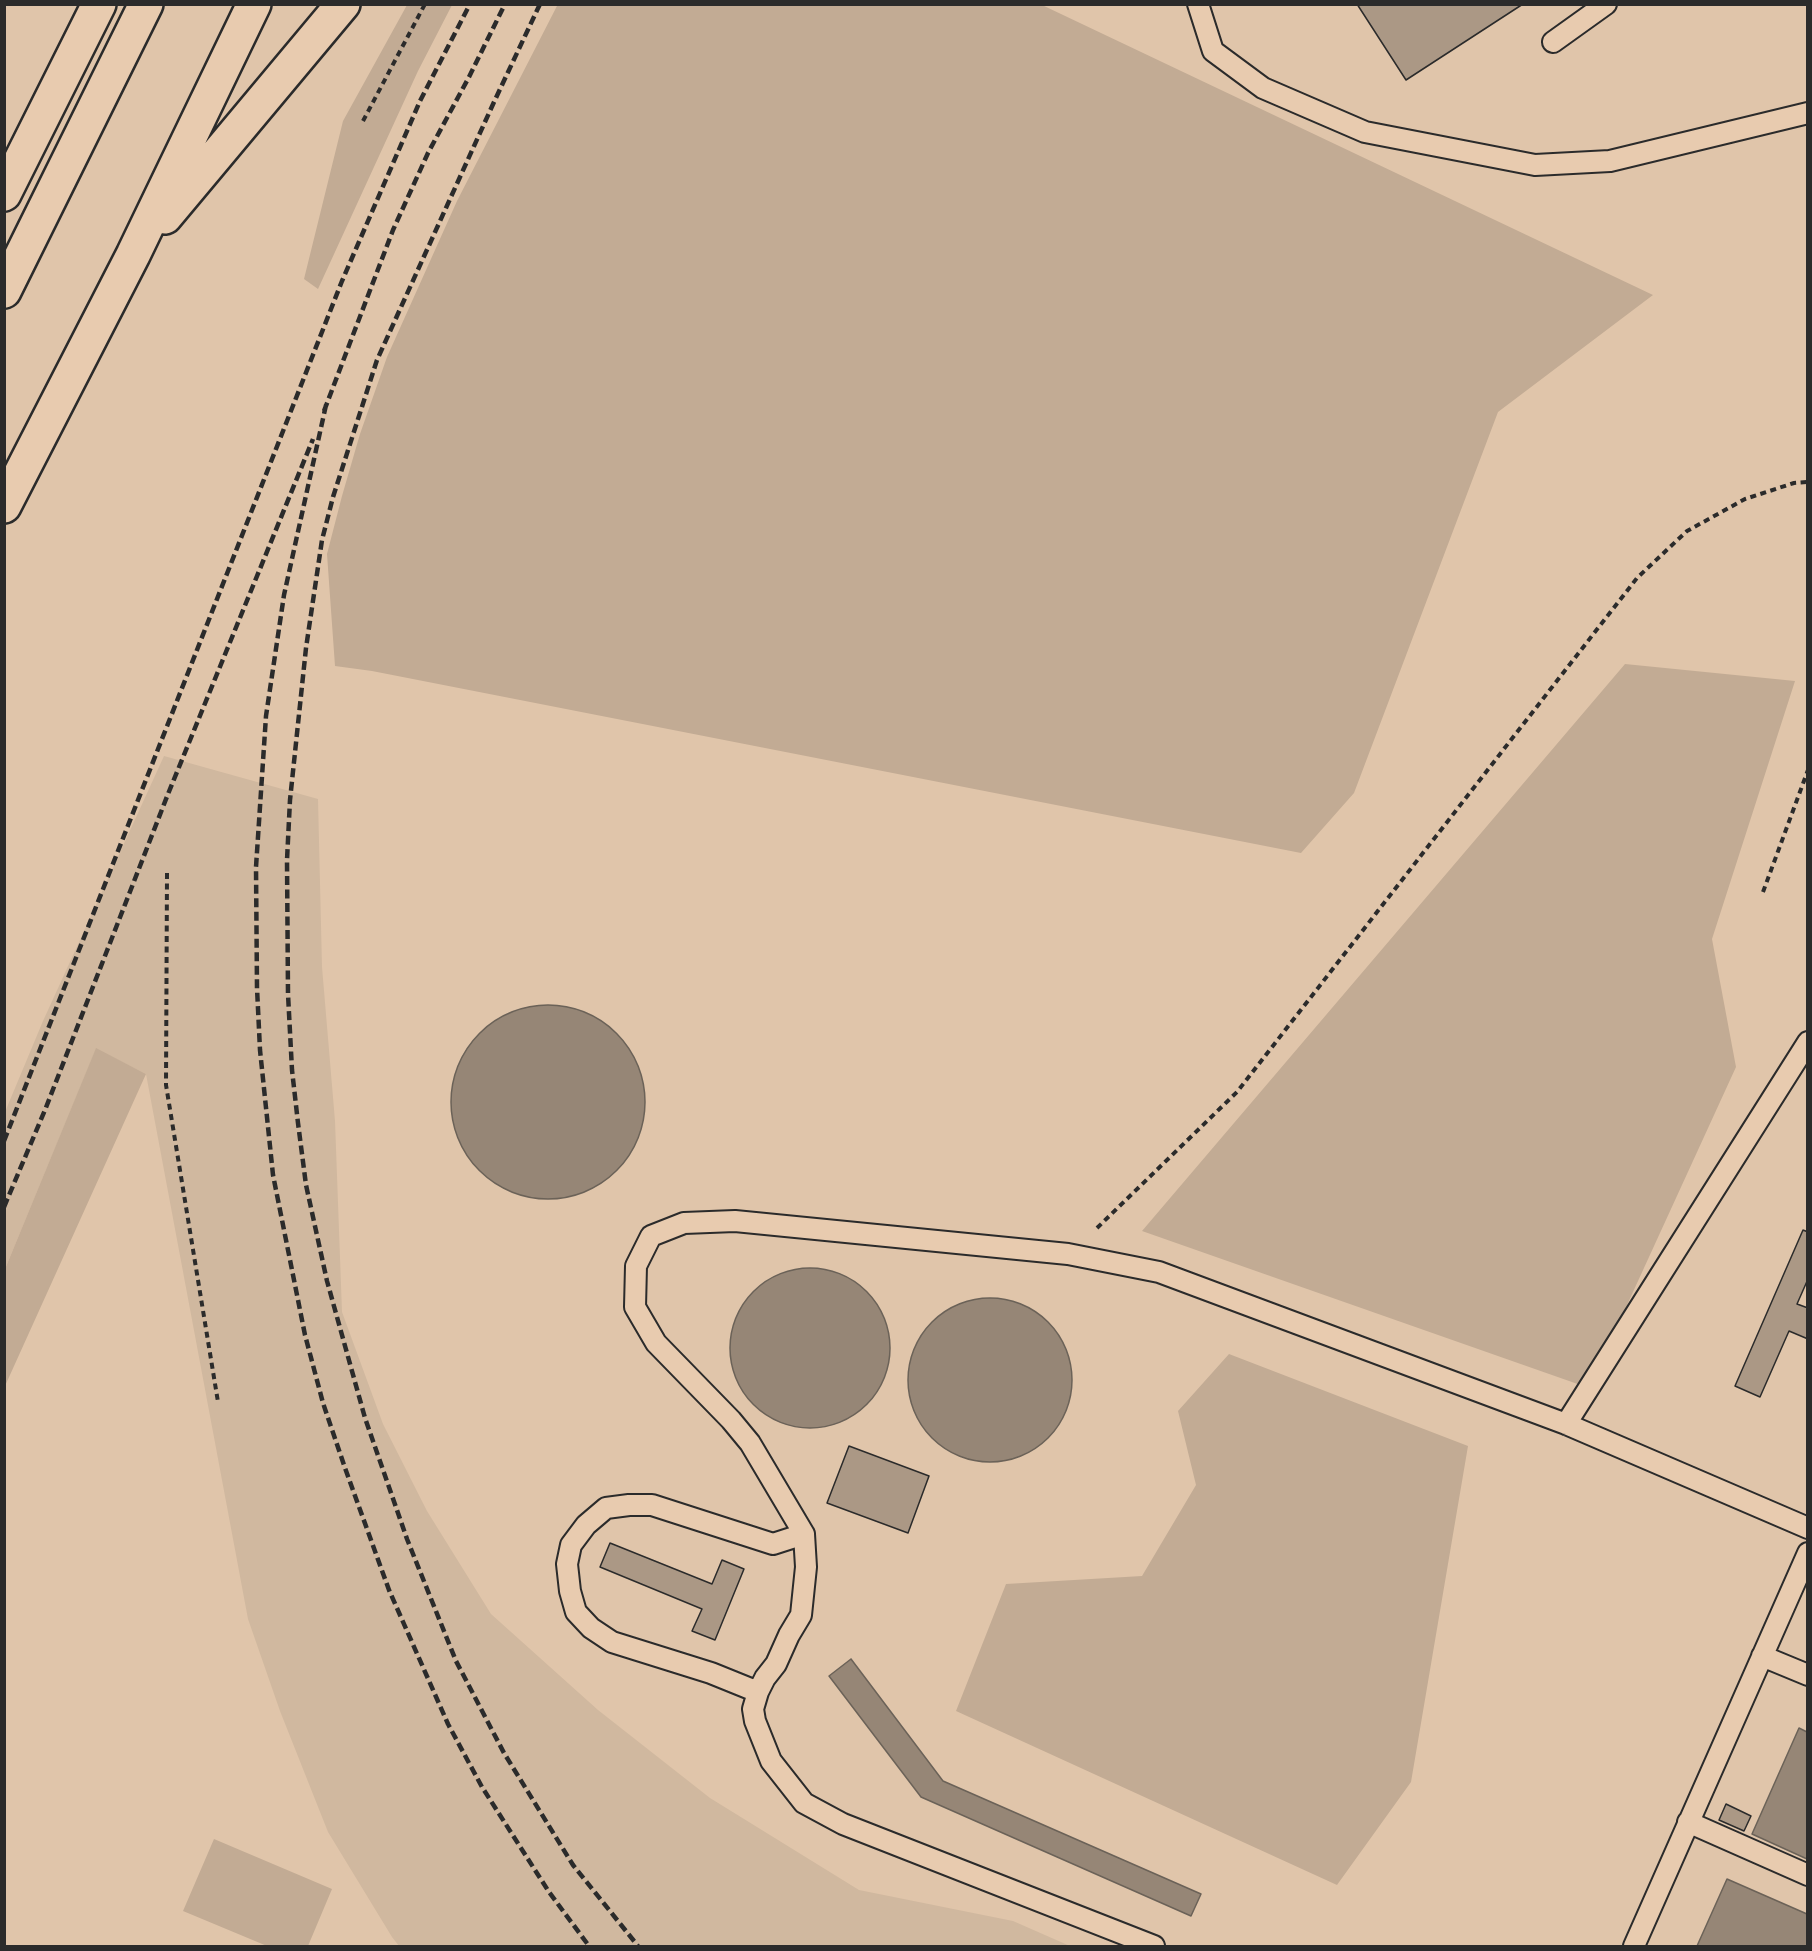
<!DOCTYPE html>
<html>
<head>
<meta charset="utf-8">
<style>
  body { margin:0 }
  #map { position:relative; width:1812px; height:1951px; overflow:hidden; background:#e0c5aa; font-family:"Shantell Sans",sans-serif }
  canvas { display:block }
  .frame { position:absolute; inset:0; border:6px solid #2b2b2b; pointer-events:none }
</style>
</head>
<body>
<div id="map">
<canvas width="1812" height="1951"></canvas>
<div class="frame"></div>
</div>
<script>
const ctx = document.querySelector('canvas').getContext('2d');
ctx.lineJoin = 'round';
function fillPath(path, color) {
  ctx.fillStyle = color;
  ctx.fill(path, 'evenodd');
}
function shape(rows) {
  const path = new Path2D();
  for (const r of rows) {
    if (r.length === 3) {
      path.moveTo(r[0] + r[2], r[1]);
      path.arc(r[0], r[1], r[2], 0, 2 * Math.PI);
      continue;
    }
    path.moveTo(r[0], r[1]);
    for (let i = 2; i < r.length; i += 2) path.lineTo(r[i], r[i + 1]);
  }
  return path;
}
function stroke(path, color, width, dash) {
  ctx.strokeStyle = color;
  ctx.lineWidth = width;
  ctx.lineCap = dash ? 'butt' : 'round';
  ctx.setLineDash(dash || []);
  ctx.stroke(path);
}
const built = shape([
  [164,756,318,799,322,967,335,1121,342,1312,383,1424,427,1511,491,1614,598,1710,710,1798,859,1890,1013,1921,1070,1946,399,1946,392,1937,328,1832,280,1711,248,1619,146,1074,96,1049,5,1269,5,1112,43,1021]
]);
const green = shape([
  [558,4,1042,5,1653,295,1498,412,1354,793,1301,853,372,671,335,666,327,554,342,496,360,434,387,357,457,201],
  [407,5,452,5,418,71,318,289,304,279,343,121],
  [1625,664,1795,681,1712,939,1736,1067,1589,1388,1142,1231],
  [96,1048,146,1074,5,1386,5,1269],
  [1229,1354,1468,1446,1411,1782,1337,1885,956,1711,1006,1584,1142,1576,1196,1485,1178,1411],
  [214,1839,332,1889,308,1946,267,1946,183,1911]
]);
const water = shape([
  [548,1102,97],
  [810,1348,80],
  [990,1380,82],
  [851,1659,943,1781,1201,1894,1191,1916,921,1797,829,1676,851,1659],
  [1799,1728,1807,1732,1807,1859,1752,1834,1799,1728],
  [1727,1879,1807,1914,1807,1946,1697,1946,1727,1879]
]);
const building = shape([
  [1357,4,1523,4,1406,80,1357,4],
  [1803,1230,1808,1232,1808,1279,1797,1304,1808,1308,1808,1339,1789,1331,1760,1397,1735,1386,1803,1230],
  [849,1446,929,1476,908,1533,827,1503,849,1446],
  [610,1543,712,1584,722,1560,744,1569,715,1640,692,1631,702,1609,600,1567,610,1543],
  [1726,1804,1751,1816,1744,1831,1719,1820,1726,1804]
]);
const path = shape([
  [363,121,425,4],
  [167,873,166,1085,218,1402],
  [1763,892,1808,770],
  [1097,1228,1237,1092,1637,578,1687,531,1745,499,1794,483,1808,482]
]);
const lane = shape([
  [1198,4,1213,51,1263,88,1365,132,1535,165,1610,161,1808,113],
  [1553,42,1606,4],
  [1566,1424,1808,1042],
  [804,1534,773,1544,652,1505,629,1505,606,1508,586,1525,571,1545,567,1564,570,1591,576,1612,591,1628,612,1642,711,1673,758,1692,753,1709,755,1721,771,1761,804,1803,843,1824,1154,1946],
  [1762,1656,1808,1675],
  [758,1692,765,1678,776,1664,789,1635,801,1615,806,1567,804,1534,750,1443,731,1420,656,1343,635,1307,636,1266,651,1236,684,1223,735,1221,1068,1254,1159,1272,1566,1424,1808,1528],
  [1688,1822,1808,1875],
  [1634,1946,1808,1553]
]);
const highway = shape([
  [4,194,99,4],
  [165,217,343,4],
  [4,291,146,4],
  [4,506,133,255,254,4]
]);
const rail = shape([
  [540,4,494,102,377,360,333,497,322,540,306,648,290,800,287,860,288,994,292,1070,298,1123,306,1185,327,1281,365,1418,407,1539,456,1661,504,1753,573,1865,638,1946],
  [326,405,284,595,266,716,256,867,257,988,260,1050,273,1175,305,1335,323,1403,345,1468,389,1590,448,1724,482,1787,549,1892,589,1946],
  [324,411,393,230,428,153,469,77,505,4],
  [4,1141,342,281,420,101,470,4],
  [4,1207,45,1110,168,794,313,439]
]);
fillPath(built, '#d0b89f');
fillPath(green, '#c2ab94');
fillPath(water, '#968676');
stroke(water, '#6b6258', 1.5);
fillPath(building, '#ab9885');
stroke(building, '#2b2b2b', 1.5);
stroke(lane, '#2b2b2b', 24);
stroke(highway, '#2b2b2b', 38);
stroke(path, '#2b2b2b', 4, [6, 4.5]);
stroke(lane, '#e8cbaf', 20);
stroke(highway, '#e8cbaf', 33);
stroke(rail, '#2b2b2b', 4.5, [9, 4.5]);
</script>
</body>
</html>
